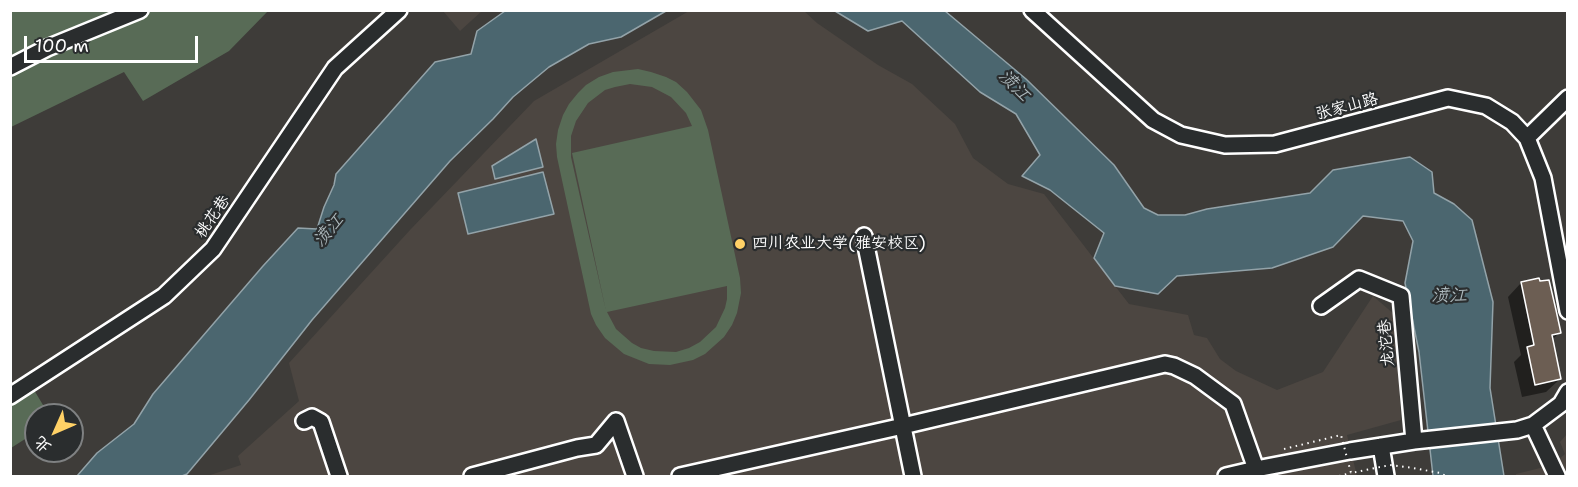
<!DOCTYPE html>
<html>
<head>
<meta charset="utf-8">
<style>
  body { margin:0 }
  #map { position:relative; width:1578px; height:487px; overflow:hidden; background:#3e3c39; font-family:"Shantell Sans","LXGW WenKai TC",sans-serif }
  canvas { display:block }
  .frame { position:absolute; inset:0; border:12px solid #fff; pointer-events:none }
  .north { position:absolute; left:24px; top:403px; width:60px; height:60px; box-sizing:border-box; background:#2a2d2e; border:2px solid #7f8182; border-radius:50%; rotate:225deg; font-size:16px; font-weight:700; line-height:24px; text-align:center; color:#fff }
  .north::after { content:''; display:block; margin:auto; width:21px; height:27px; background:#ffd166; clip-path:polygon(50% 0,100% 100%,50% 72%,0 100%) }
  .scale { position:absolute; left:24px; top:36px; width:174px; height:27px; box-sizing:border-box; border:3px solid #fff; border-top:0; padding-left:8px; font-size:18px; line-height:21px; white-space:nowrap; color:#fff; -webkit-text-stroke:4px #2a2d2e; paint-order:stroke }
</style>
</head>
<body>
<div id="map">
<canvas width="1578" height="487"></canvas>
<div class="frame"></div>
<div class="north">北</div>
<div class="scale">100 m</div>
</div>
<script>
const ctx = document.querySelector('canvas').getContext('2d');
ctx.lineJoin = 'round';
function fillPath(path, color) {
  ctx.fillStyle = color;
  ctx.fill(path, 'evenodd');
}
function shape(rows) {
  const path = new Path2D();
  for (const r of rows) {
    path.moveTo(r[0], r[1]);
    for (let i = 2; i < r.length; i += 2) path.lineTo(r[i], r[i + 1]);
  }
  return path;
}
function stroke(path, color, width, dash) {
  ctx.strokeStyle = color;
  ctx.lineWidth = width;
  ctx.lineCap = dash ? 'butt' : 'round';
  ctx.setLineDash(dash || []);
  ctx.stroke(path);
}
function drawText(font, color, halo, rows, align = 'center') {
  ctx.font = font + ' "Shantell Sans","LXGW WenKai TC",sans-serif';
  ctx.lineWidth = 4.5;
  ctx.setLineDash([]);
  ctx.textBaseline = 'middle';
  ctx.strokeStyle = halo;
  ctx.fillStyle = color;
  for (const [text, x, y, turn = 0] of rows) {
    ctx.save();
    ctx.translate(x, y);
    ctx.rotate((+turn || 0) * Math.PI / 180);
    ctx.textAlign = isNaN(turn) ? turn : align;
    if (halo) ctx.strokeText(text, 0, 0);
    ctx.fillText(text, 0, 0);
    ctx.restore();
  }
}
const built = shape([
  [443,11,482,11,460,31],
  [689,11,804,11,817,23,878,65,912,84,955,124,973,158,1008,184,1044,194,1129,304,1188,315,1194,335,1207,338,1220,359,1236,371,1277,390,1323,372,1373,296,1395,315,1401,420,1347,435,1357,476,207,476,241,465,238,456,299,401,289,363,410,230,534,101],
  [1567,434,1567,476,1516,476,1516,474,1552,465,1565,454,1560,442]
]);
const green = shape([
  [11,11,268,11,229,51,143,101,124,72,11,127],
  [638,69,651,72,666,77,676,82,687,92,701,110,708,130,740,278,741,293,737,313,732,325,724,337,705,354,693,360,670,365,649,364,624,354,605,338,596,325,591,314,557,157,556,144,558,130,563,115,569,104,578,93,586,85,599,77,613,72],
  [630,84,652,87,671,97,686,113,692,126,572,153,606,311,571,157,571,136,576,121,588,103,605,90,615,87],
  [727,286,727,299,725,308,716,327,700,342,689,348,676,352,654,351,641,348,632,343,616,329,607,312],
  [34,390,49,415,36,415,36,432,11,448,11,405]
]);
const water = shape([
  [505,11,666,11,621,37,589,44,549,67,513,97,493,119,450,161,312,320,249,400,187,474,182,476,77,476,97,453,134,424,153,394,263,266,298,228,317,229,324,207,334,185,336,174,435,62,471,54,477,31,505,11],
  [835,11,945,11,1026,79,1114,165,1144,208,1158,215,1185,215,1207,209,1310,193,1333,170,1410,157,1432,172,1434,193,1454,204,1472,220,1493,302,1490,388,1504,476,1433,476,1419,352,1405,283,1413,241,1403,221,1363,216,1333,247,1272,268,1177,276,1158,294,1115,286,1094,258,1104,233,1050,190,1022,176,1040,155,1016,114,980,92,902,21,868,31,835,11],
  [536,139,543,167,495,179,492,166,536,139],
  [543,172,554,214,468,234,458,193,543,172]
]);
const shadow = shape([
  [1521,283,1559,333,1551,341,1560,379,1546,392,1522,397,1514,362,1521,355,1508,297]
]);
const building = shape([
  [1539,278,1540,281,1549,280,1556,310,1561,333,1552,335,1561,379,1535,385,1527,347,1534,345,1521,282,1539,278]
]);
const path = shape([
  [1339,476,1351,473]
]);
const minor = shape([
  [1032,10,1153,120,1181,135,1225,145,1275,144,1448,98,1486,106,1512,122,1527,138,1543,178,1568,311],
  [10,67,47,48,140,10],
  [1527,138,1568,98],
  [864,236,913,476],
  [1321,306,1359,279,1401,296,1414,441],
  [10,396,164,296,213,249,335,68,399,10],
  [304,421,312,417,321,422,339,476],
  [1533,425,1557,476],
  [1381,446,1386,476],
  [472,476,577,448,596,445,616,421,635,476],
  [680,476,903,426,1165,364,1174,366,1195,376,1233,404,1256,469],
  [1226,476,1256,469,1350,451,1414,441,1517,430,1533,425,1561,404,1568,392]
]);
const pathBridge = shape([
  [1284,449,1341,435,1351,473,1390,465,1413,468,1440,473,1446,476]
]);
const markers = [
  [740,244,6,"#ffd166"]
];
const streetNames = [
  ["张家山路",1347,107,-15],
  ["桃花巷",213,217,-55],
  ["龙沱巷",1387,343,-95]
];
const poiNames = [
  ["四川农业大学(雅安校区)",752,244]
];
const waterNames = [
  ["𣸣江",1014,86,46],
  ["𣸣江",329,231,-49],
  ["𣸣江",1449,296]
];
fillPath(built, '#4c4641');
fillPath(green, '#586b56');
fillPath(water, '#4b666f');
stroke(water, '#93a3a9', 1.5);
fillPath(shadow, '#0007');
fillPath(building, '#6c5e53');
stroke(building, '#fff', 1.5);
stroke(minor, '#fff', 20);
stroke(path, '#fff', 2, [1.5, 4.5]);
stroke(minor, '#2a2d2e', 15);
stroke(pathBridge, '#fff', 2, [1.5, 4.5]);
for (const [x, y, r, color] of markers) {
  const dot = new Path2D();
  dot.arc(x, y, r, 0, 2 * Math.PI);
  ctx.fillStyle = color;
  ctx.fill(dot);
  stroke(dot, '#2a2d2e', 2);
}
drawText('16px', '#fff', '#2a2d2e', streetNames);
drawText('16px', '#fff', '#2a2d2e', poiNames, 'left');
drawText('italic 18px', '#aebabe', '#2a2d2e', waterNames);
</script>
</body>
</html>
